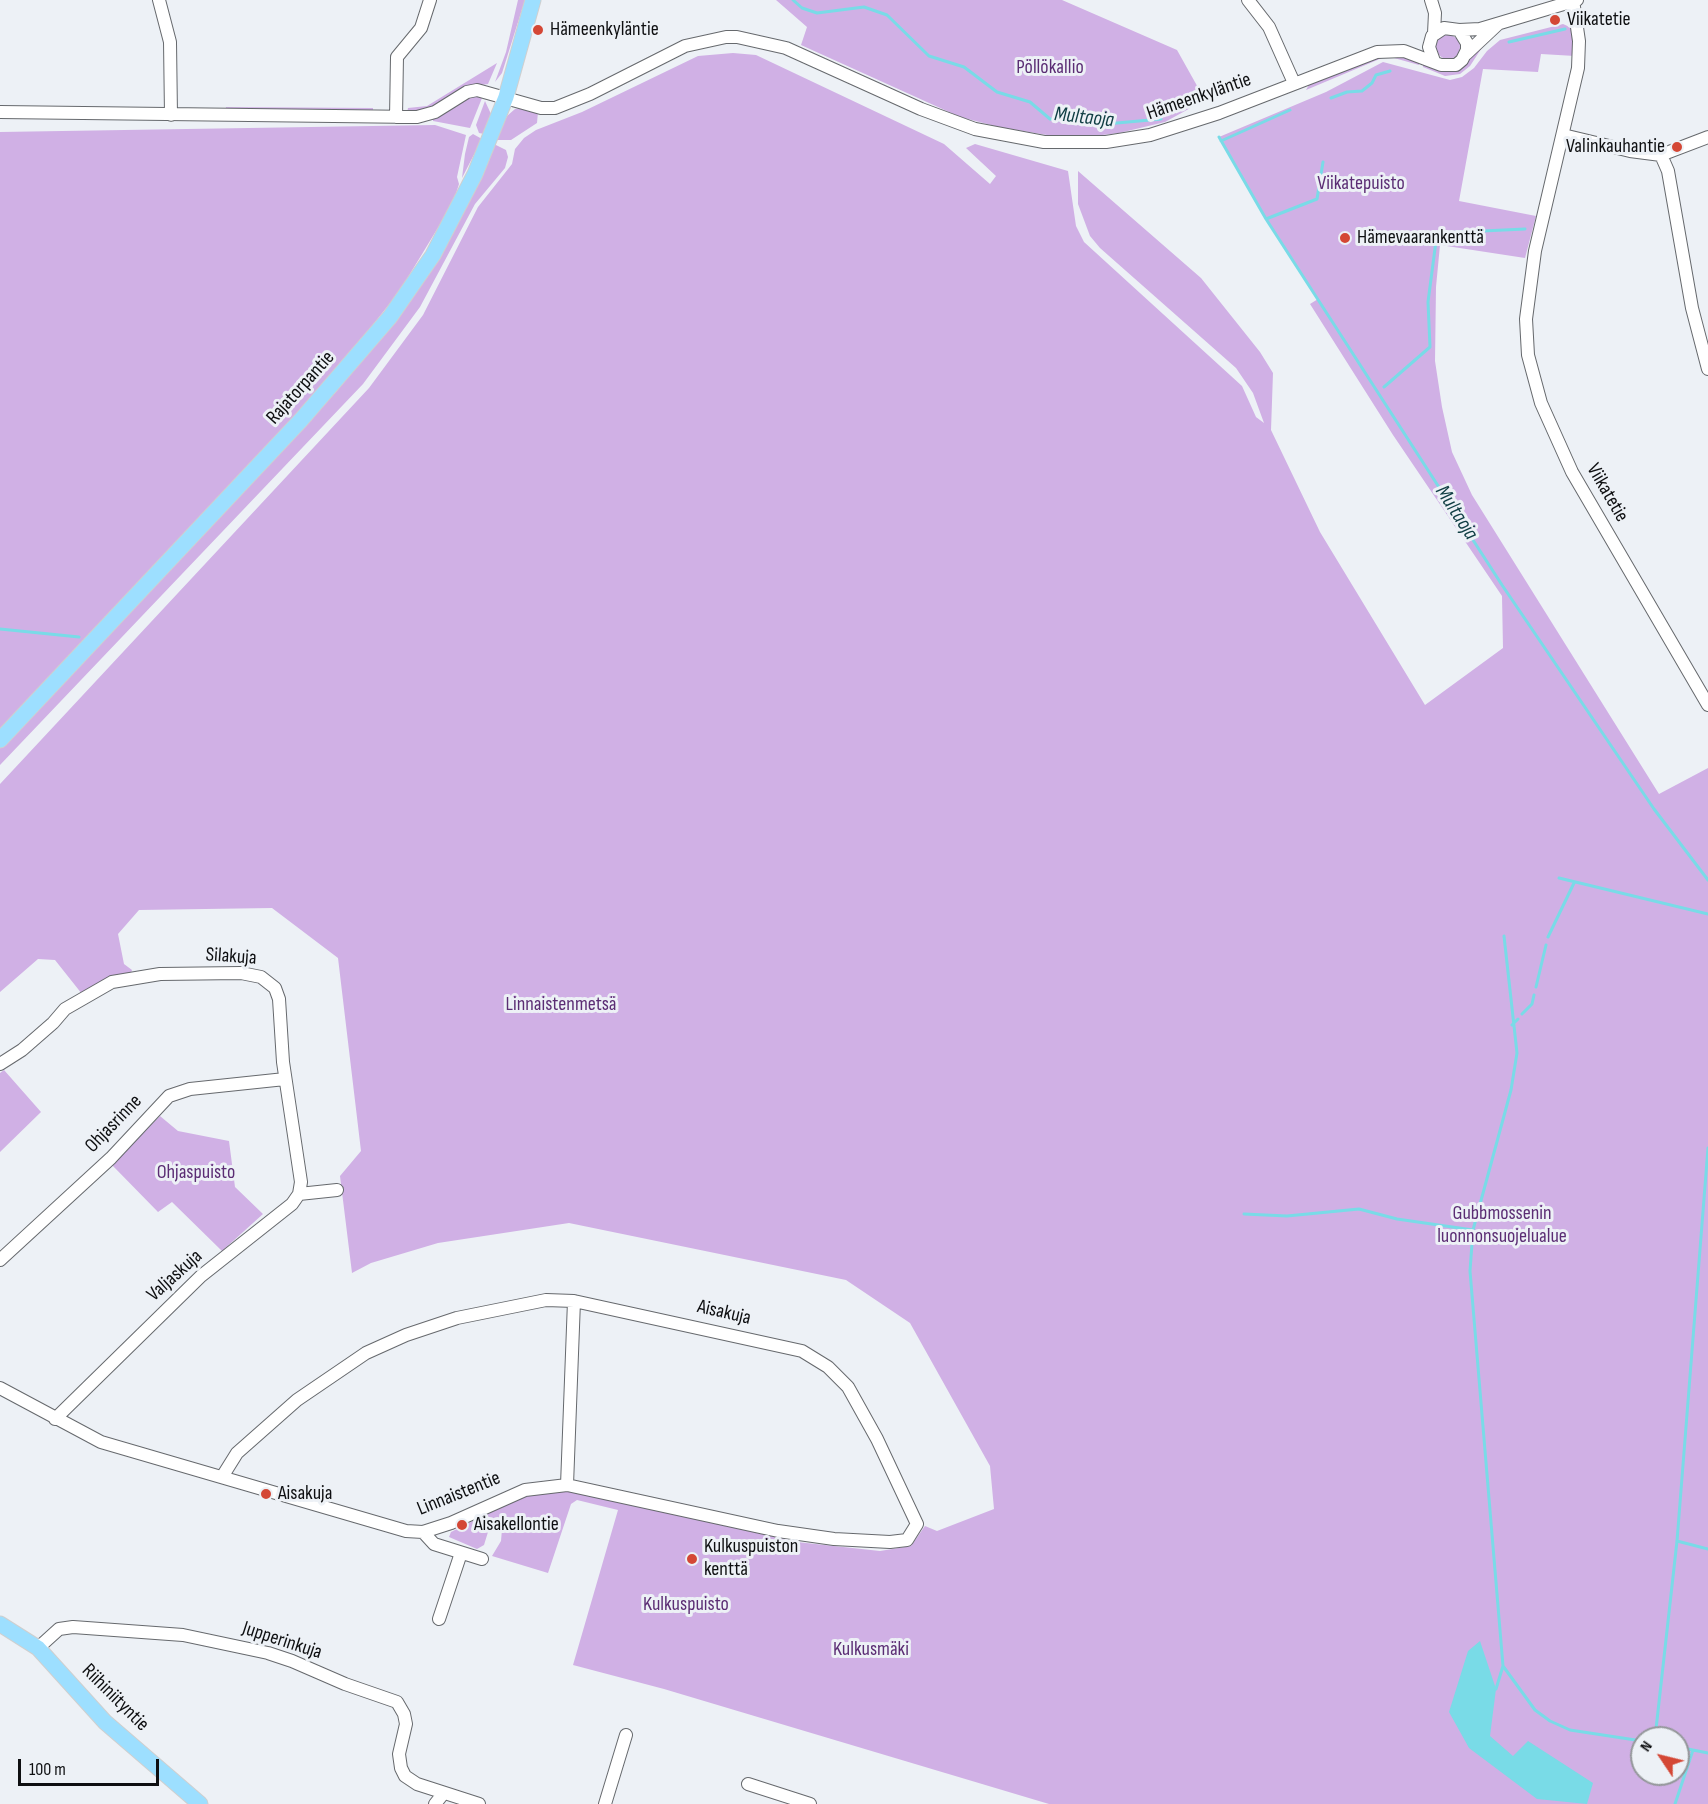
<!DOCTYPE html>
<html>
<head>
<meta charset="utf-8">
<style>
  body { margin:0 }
  #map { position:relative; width:1708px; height:1804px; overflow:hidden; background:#edf1f6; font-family:"Sofia Sans Condensed",sans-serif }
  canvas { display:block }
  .north { position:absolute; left:1630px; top:1726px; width:60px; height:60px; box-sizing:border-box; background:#edf1f6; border:2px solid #94979a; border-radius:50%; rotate:305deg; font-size:16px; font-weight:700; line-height:24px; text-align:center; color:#0e0f11 }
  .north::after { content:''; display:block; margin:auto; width:21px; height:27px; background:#d44735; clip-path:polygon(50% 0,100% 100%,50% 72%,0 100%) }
  .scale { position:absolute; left:18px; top:1759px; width:141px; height:27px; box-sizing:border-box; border:3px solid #0e0f11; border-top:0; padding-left:8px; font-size:18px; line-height:21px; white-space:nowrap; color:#0e0f11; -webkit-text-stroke:4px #edf1f6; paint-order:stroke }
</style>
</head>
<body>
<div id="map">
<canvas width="1708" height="1804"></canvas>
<div class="north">N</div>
<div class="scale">100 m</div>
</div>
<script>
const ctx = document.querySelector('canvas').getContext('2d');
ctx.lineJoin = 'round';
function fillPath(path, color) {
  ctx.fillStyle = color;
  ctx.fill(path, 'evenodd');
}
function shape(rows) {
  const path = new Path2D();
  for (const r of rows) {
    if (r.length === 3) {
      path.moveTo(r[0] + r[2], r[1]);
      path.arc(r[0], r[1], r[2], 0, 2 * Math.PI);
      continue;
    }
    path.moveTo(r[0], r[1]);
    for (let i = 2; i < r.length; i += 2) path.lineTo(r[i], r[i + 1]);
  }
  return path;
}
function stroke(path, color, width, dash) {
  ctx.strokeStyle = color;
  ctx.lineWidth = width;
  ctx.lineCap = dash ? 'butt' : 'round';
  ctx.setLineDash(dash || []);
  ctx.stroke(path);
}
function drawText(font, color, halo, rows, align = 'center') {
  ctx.font = font + ' "Sofia Sans Condensed",sans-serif';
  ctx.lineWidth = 6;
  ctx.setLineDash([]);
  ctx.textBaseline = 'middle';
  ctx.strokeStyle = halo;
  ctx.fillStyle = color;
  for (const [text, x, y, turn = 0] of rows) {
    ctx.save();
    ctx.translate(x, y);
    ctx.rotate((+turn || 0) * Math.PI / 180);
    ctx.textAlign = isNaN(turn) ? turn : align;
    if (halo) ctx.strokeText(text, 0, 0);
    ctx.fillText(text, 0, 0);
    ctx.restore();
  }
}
const green = shape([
  [518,0,525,0,502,73,495,82,506,52],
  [776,0,1062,0,1177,50,1205,100,1165,122,1119,133,1086,137,1053,136,999,127,960,117,801,45,807,27],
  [1563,24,1572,28,1575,56,1541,54,1538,72,1483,69,1459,201,1536,216,1525,258,1440,245,1436,287,1435,361,1442,407,1452,452,1472,495,1659,794,1708,768,1708,1804,1049,1804,664,1689,573,1665,618,1510,577,1500,571,1504,548,1573,492,1556,501,1541,502,1529,498,1523,481,1512,508,1498,567,1489,797,1542,880,1551,911,1546,925,1526,937,1531,994,1509,990,1466,910,1323,846,1280,569,1223,438,1243,371,1263,352,1273,340,1176,361,1151,338,958,272,908,139,910,118,934,124,964,132,970,131,973,82,994,55,960,38,959,0,992,0,784,369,388,423,315,478,207,512,164,515,149,524,138,536,130,582,112,698,56,733,53,756,55,944,144,990,184,996,176,966,148,975,144,1068,171,1076,226,1084,242,1242,386,1256,417,1264,423,1253,393,1236,368,1100,248,1090,236,1078,204,1078,171,1201,278,1260,352,1273,373,1271,430,1320,532,1425,705,1503,648,1502,596,1393,435,1310,304,1318,299,1266,219,1219,137,1326,92,1383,62,1450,80,1462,77,1474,68,1487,51,1500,40],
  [1642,1738,1678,1738,1678,1774,1642,1774],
  [1448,47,12],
  [1483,46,1470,66,1460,74,1445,76,1423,67,1423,62,1466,63],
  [1404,56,1419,62,1419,65,1394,58,1382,58,1306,90,1310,83,1370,58],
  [497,63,488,84,467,87,427,110,407,113,408,108,427,106],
  [474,96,482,98,470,128,433,121,433,119,468,97],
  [485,101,491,114,484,134,479,133,476,125],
  [226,107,373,108,373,112,225,112],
  [522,108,538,112,537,123,511,140,496,140,507,116,515,109],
  [435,125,466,135,457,177,459,184,453,203,399,292,325,385,0,730,0,132],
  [473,134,482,139,462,178,465,154,469,137],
  [494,144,506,150,508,157,505,168,475,204,420,307,363,384,0,765,0,748,335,393,379,340],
  [4,1070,41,1112,0,1152,0,1073],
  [160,1116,178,1131,229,1141,235,1187,263,1214,222,1251,172,1202,158,1212,112,1165],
  [475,1520,485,1525,488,1532,484,1545,477,1549,449,1537,451,1532]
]);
const water = shape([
  [1480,1641,1496,1689,1490,1736,1513,1756,1528,1741,1593,1783,1587,1804,1537,1799,1469,1748,1449,1712,1468,1651]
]);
const stream = shape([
  [793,0,802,8,817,13,864,7,887,15,929,56,964,67,997,92,1030,102,1050,119,1106,124,1161,119],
  [1509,42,1565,29],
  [1331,98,1347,92,1362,91,1372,83,1376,75,1390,71],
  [1219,137,1266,219,1502,585,1654,809,1708,880],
  [1221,141,1290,110],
  [1266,219,1317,199,1323,162],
  [1384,387,1430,347,1428,302,1436,241,1440,233,1525,229],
  [0,629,79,637],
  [1559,878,1708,914],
  [1548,937,1574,883],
  [1536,987,1546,945],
  [1522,1014,1532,1004,1534,995],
  [1512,1025,1518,1019],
  [1244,1214,1287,1216,1359,1209,1397,1219,1473,1230],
  [1677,1541,1708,1549],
  [1503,1666,1535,1710,1550,1721,1570,1730,1642,1741],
  [1496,1689,1503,1666,1470,1271,1473,1230,1511,1090,1517,1053,1504,936],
  [1655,1738,1677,1541,1708,1148],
  [1678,1747,1708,1753],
  [1675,1804,1693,1750]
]);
const minor = shape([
  [159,0,170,42,171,115],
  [1248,0,1269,27,1294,83],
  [1431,0,1435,13,1434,33],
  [1573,0,1579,41,1578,68,1535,251,1526,319,1528,355,1541,403,1572,472,1708,705],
  [1459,30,1480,29,1577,0],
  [1466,54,1498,24],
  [0,112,417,117,435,112,467,92,477,90,541,108,555,108,590,94,685,46,726,37,737,37,786,48,921,109,975,129,1044,142,1106,142,1150,135,1219,113,1377,52,1404,51,1441,65,1456,65,1462,60,1467,50,1467,43,1459,30,1444,28,1432,36,1429,47,1434,61],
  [396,117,397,57,421,28,430,0],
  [1563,135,1630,151,1661,155,1708,137],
  [1661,155,1668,171,1692,308,1708,369],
  [0,1064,22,1050,53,1023,65,1009,112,982,160,974,241,973,261,977,275,988,279,999,283,1062,301,1182,299,1194],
  [0,1260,111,1158,169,1096,190,1089,285,1079],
  [0,1388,101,1442,406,1531,423,1532,451,1523,525,1490,567,1485,778,1531,834,1539,890,1542,907,1540,917,1524,877,1439,848,1387,828,1367,802,1351,574,1301,546,1300,457,1318,406,1335,366,1353,297,1400,237,1453,222,1477],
  [55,1419,201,1276,292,1204,299,1194,337,1190],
  [567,1485,574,1301],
  [423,1532,434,1544,482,1559],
  [439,1619,461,1553],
  [38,1648,59,1629,73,1627,183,1635,268,1653,292,1661,345,1684,397,1702,404,1714,406,1724,399,1754,401,1768,405,1776,417,1784,479,1804],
  [748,1784,810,1804],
  [435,1804,443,1794],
  [605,1804,626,1735]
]);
const major = shape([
  [0,740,301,420,390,317,433,255,475,174,506,97,533,0],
  [0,1624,38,1648,105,1722,200,1804]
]);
const markers = [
  [1555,20,6,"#d44735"],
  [538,30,6,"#d44735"],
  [1677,147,6,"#d44735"],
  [1345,238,6,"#d44735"],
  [266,1494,6,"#d44735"],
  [462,1525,6,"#d44735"],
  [692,1559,6,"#d44735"]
];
const poiNames = [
  ["Viikatetie",1567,20],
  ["Hämeenkyläntie",550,30],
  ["Valinkauhantie",1665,147,"right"],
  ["Hämevaarankenttä",1357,238],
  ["Aisakuja",278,1494],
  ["Aisakellontie",474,1525],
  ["Kulkuspuiston",704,1547],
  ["kenttä",704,1570]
];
const parkNames = [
  ["Pöllökallio",1050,68],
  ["Viikatepuisto",1361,184],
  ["Linnaistenmetsä",561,1005],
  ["Ohjaspuisto",196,1173],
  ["Gubbmossenin",1502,1214],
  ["luonnonsuojelualue",1502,1237],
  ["Kulkuspuisto",686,1605],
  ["Kulkusmäki",871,1650]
];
const streetNames = [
  ["Hämeenkyläntie",1199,97,-19],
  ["Rajatorpantie",301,388,-48],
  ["Viikatetie",1607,493,60],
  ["Silakuja",231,957,4],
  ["Ohjasrinne",114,1124,-46],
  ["Valjaskuja",175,1276,-42],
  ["Aisakuja",724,1313,13],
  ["Linnaistentie",459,1494,-22],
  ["Jupperinkuja",282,1641,18],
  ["Riihiniityntie",115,1698,45]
];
const waterNames = [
  ["Multaoja",1084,118,6],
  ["Multaoja",1456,513,57]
];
fillPath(green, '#d0b0e5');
fillPath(water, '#79dbe7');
stroke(stream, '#79dbe7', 3);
stroke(minor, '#66696d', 14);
stroke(major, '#cfcfcf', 17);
stroke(minor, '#fff', 12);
stroke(major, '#9ddfff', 15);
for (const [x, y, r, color] of markers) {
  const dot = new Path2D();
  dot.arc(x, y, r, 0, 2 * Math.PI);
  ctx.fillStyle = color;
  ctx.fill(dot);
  stroke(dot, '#edf1f6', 2);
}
drawText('20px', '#0e0f11', '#edf1f6', poiNames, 'left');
drawText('20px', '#5b2d74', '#edf1f6', parkNames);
drawText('20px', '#0e0f11', '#edf1f6', streetNames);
drawText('italic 21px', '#0f3d43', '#edf1f6', waterNames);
</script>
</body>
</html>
